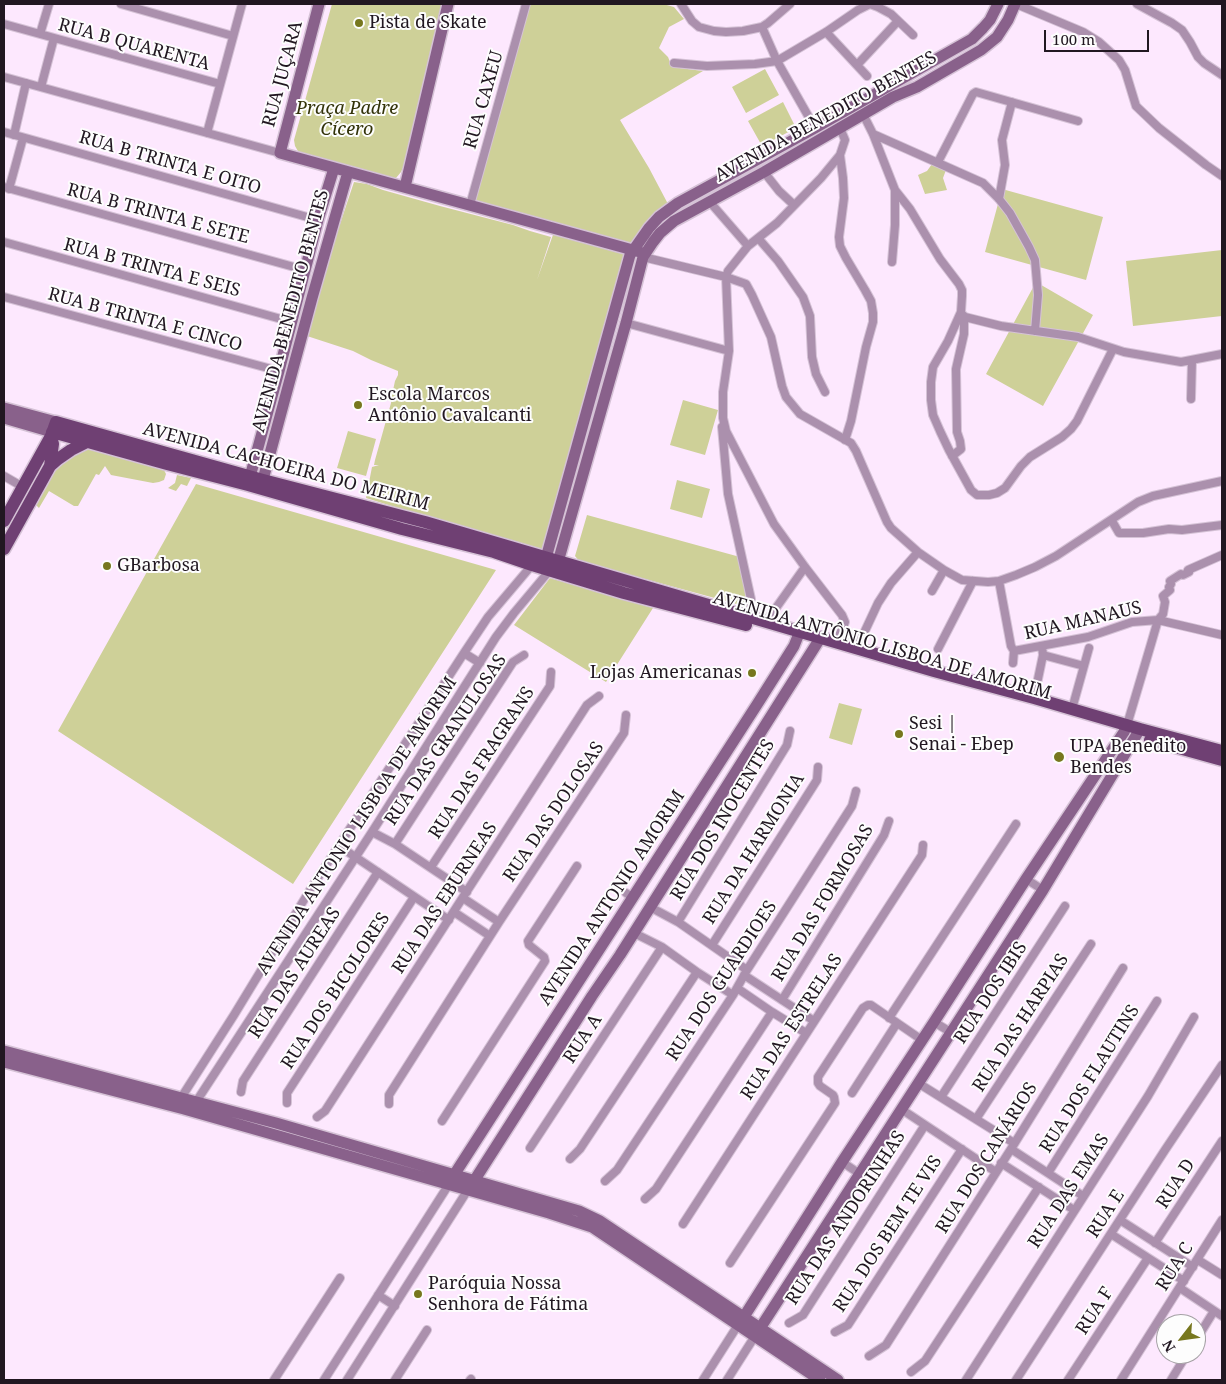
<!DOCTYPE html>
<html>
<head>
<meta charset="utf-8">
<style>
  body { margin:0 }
  #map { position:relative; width:1226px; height:1384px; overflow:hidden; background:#fde8fe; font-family:"Noto Serif",serif }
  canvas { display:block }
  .frame { position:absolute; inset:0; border:5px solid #211721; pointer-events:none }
  .north { position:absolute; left:1156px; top:1314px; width:50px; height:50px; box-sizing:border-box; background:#fdfdfd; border:1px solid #a5a1a5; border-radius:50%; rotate:240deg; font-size:14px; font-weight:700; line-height:20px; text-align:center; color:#211721 }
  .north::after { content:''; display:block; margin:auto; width:18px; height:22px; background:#77771e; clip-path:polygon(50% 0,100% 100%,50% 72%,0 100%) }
  .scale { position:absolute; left:1044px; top:30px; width:105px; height:22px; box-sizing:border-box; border:2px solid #211721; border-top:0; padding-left:6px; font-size:15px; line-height:18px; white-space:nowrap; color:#211721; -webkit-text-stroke:4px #fdfdfd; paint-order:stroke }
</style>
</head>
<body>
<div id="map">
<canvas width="1226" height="1384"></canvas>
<div class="frame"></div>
<div class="north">N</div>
<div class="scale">100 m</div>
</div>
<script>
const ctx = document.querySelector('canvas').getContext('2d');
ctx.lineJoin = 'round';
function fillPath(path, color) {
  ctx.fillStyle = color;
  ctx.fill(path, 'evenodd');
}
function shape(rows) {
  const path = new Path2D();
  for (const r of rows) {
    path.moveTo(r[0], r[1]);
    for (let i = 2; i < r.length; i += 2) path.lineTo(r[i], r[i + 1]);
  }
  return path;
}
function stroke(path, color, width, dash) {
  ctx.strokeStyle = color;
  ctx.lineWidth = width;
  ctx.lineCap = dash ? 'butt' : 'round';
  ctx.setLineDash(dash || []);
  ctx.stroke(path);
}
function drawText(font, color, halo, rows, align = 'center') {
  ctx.font = font + ' "Noto Serif",serif';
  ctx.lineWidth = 4;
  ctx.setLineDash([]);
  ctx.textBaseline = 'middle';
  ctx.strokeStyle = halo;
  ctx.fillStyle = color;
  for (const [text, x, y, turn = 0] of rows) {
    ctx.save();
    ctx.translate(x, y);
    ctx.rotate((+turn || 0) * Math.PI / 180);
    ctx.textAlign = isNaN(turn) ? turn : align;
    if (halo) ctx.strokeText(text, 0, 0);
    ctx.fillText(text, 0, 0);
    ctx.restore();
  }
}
const green = shape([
  [332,4,448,4,406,161,401,172,396,178,390,179,299,153,295,146,294,140],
  [530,4,663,4,674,7,684,19,669,27,659,48,668,57,672,67,703,71,620,120,649,168,668,204,650,218,631,244,474,201],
  [765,69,779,95,746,113,732,87],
  [783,102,796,128,762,146,748,121],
  [932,164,946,170,943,178,947,190,925,194,918,175,927,171],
  [354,182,367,184,383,190,440,206,513,225,530,231,551,237,537,280,554,232,629,252,546,554,366,498,372,467,379,465,374,465,375,460,391,403,392,395,395,381,398,375,398,371,371,360,353,351,307,336,324,275,330,259,331,245,340,224],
  [1002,189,1103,217,1086,280,985,252],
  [1222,250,1222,316,1133,326,1126,261],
  [1036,282,1093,315,1043,406,986,374],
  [683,400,718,410,705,455,670,445],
  [348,431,376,439,366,476,337,468],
  [70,445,79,446,153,466,164,470,166,474,164,480,159,482,153,483,111,475,105,466,99,475,96,474,78,506,74,506,49,491,39,508,33,502,57,452,63,448],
  [177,475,191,478,187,486,181,484,176,491,168,488,175,483],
  [677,480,710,489,702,518,670,509],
  [196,484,496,570,293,884,58,731],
  [587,515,740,557,747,606,744,606,579,561,575,556],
  [550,578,653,608,606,682,514,625],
  [839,703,862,709,852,745,829,738]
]);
const street = shape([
  [121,4,233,36],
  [681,4,692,21,699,27,714,31,726,32,743,31,762,27,768,23,790,4],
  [1016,4,1083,32,1099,42,1119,60,1125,70,1136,106,1159,128,1206,165,1222,176],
  [1137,4,1172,23,1182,30,1190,42,1198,57,1204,63,1222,75],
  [4,24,220,84],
  [762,27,777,61,815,128],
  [826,32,867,76],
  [40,34,49,4],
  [674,63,707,66,755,64,777,61,826,32,858,10,870,4,878,7,891,14,913,35],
  [857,65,898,21],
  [4,77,280,153],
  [41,87,54,38],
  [863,114,873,134,895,190,910,209,940,259,959,284,962,290,962,296,961,312,948,341,933,367,931,382,931,400,933,415,940,431,949,450,971,490,977,495,989,495,997,493,1005,488,1021,466,1030,457,1062,437,1071,429,1077,421,1113,349],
  [4,132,318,220],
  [207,133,242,4],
  [873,134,983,183,999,199,1010,213,1029,247,1035,260,1038,295,1035,331],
  [14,135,26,83],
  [840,155,843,178,844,198,839,237,840,246,846,258,865,290,871,301,873,313,873,322,866,347,851,421,845,440],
  [938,162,973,94,976,92,1078,121],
  [764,172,779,191,794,205],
  [4,187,305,270],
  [9,189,23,138],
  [999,199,1005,165,1002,140,1012,102],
  [709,201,748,246],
  [470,205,526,4],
  [758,238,778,261,803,297,810,316,812,357,816,374,825,392],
  [4,242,292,322],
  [643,257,726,277,746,284,752,295,771,337,782,386,786,397,800,414,851,443,856,451,887,522,891,528,918,552,944,570,962,580,988,582,999,581,1016,575,1035,567,1056,556,1138,502,1153,496,1222,481],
  [892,262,895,225,895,190],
  [4,297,279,371],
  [965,317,1001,326,1078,337,1124,352,1181,362,1222,354],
  [626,323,729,351],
  [1191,399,1192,360],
  [722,427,728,494,751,599,751,618],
  [952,456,961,449,960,441,957,432,956,369,964,334,964,323,965,317,963,315],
  [4,476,23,487],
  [1112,521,1119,533,1143,533,1169,529,1182,530,1222,525],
  [999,581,1011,646,1014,651,1013,663],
  [932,591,944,570],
  [766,622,805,567],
  [836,642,844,625,845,622,842,615,805,567,774,524,726,431,723,418,723,392,729,351,726,277,728,271,748,246,777,223,821,178,840,155,845,140,840,128],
  [857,648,878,603,891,583,918,552],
  [938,649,973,581],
  [1014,651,1088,637,1132,622,1158,620,1222,635],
  [464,653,480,663],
  [1043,655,1084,666],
  [1034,698,1043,655,1042,646],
  [1072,709,1089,648],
  [1127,725,1151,644,1158,620,1163,614,1165,602,1163,596,1170,590,1169,587,1171,584,1170,581,1181,574,1183,575,1189,572,1188,570,1222,555],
  [372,832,395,844,467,892],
  [395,844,513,662,524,655],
  [339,846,449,920],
  [431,867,550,686,551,672],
  [1026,879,1043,890],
  [626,893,632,897],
  [463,898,499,922],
  [650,907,678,922,747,970],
  [454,912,490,936],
  [678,922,787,745,790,731],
  [634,933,662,947,697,972,733,995],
  [712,945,817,780,818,767],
  [744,975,814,1021],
  [737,988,772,1012,806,1033],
  [782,1000,884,835,889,821],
  [889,1018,1016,824],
  [934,1022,952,1033],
  [918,1083,1014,1143],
  [241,1092,243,1081,378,872],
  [852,1093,897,1023],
  [941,1097,1065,906],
  [181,1098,234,1015,310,890,464,653,488,617,532,565],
  [196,1102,372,832,496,637,514,613,550,570],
  [287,1103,287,1093,414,897],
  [389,1104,389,1095,499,922,624,733,626,715],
  [901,1109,996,1172],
  [317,1117,325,1111,587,705,599,696],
  [976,1119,1091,944],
  [442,1121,545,961,544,957,529,945,528,941,577,866],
  [530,1148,662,947],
  [1011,1149,1083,1196],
  [570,1159,580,1149,697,972],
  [842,1162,860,1174],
  [1001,1163,1074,1210],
  [1048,1173,1157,1001],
  [605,1181,617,1170,733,995,747,970,852,806,856,791],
  [645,1199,656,1189,772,1012],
  [1120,1220,1193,1267],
  [683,1224,922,855,923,845],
  [1111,1234,1184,1281],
  [1155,1243,1222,1141],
  [1198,1260,1222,1275],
  [730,1263,835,1103,834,1097,833,1095,820,1086,818,1083,818,1077,863,1008,868,1005,871,1005,922,1040],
  [1180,1288,1222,1316],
  [378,1295,395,1306],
  [789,1323,803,1315,925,1125],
  [835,1332,848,1325,962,1149],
  [1196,1340,1214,1311],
  [869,1356,886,1345,1011,1149,1123,968],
  [911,1372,925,1361,1039,1187],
  [274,1380,340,1278],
  [324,1380,451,1181],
  [347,1380,469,1188],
  [395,1380,427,1330],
  [470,1380,471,1379],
  [703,1380,738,1325],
  [727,1380,755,1336],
  [966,1380,1148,1096,1194,1017],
  [1016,1380,1165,1150,1222,1065],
  [1068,1380,1148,1258],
  [1121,1380,1222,1220],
  [1171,1380,1187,1354]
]);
const secondary = shape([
  [319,4,280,153,640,252],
  [405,187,448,4],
  [4,408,56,422],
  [4,418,52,432],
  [248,484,279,371,318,220,334,168],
  [261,487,312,298,348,172],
  [538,562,546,558,630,255,649,228,659,217,678,203,815,128,972,39,983,28,990,20,998,4],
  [552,568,558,562,626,323,643,257,653,242,660,233,674,221,764,172,893,97,917,87,981,50,997,37,1008,20,1015,4],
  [4,1051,276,1123,579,1211,600,1221,838,1380],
  [4,1062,184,1109,549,1213,592,1227,820,1380],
  [454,1175,758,703,794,646,800,631],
  [474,1181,592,996,620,955,821,637],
  [740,1323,842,1162,934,1022,1026,879,1124,732,1127,725],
  [757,1333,1043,890,1140,729]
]);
const primary = shape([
  [52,432,167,464,248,485,402,529,494,552,532,565,624,593,746,625],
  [50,466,58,459,71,450,87,442],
  [4,521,51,436,56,422,263,480,425,522,934,671,1034,698,1140,729,1222,751],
  [4,549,50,466,53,444,51,436],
  [1150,740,1222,760]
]);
const markers = [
  [359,23,5,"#77771e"],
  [358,405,5,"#77771e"],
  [107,566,5,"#77771e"],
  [752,673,5,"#77771e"],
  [899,734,5,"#77771e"],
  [1059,757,6,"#77771e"],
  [418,1294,5,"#77771e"]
];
const poiNames = [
  ["Pista de Skate",369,23],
  ["Escola Marcos",368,395],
  ["Antônio Cavalcanti",368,416],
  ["GBarbosa",117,566],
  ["Lojas Americanas",742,673,"right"],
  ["Sesi |",909,724],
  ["Senai - Ebep",909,745],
  ["UPA Benedito",1070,747],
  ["Bendes",1070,768],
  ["Paróquia Nossa",428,1284],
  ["Senhora de Fátima",428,1305]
];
const streetNames = [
  ["RUA B QUARENTA",134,45,15],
  ["RUA JUÇARA",283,74,-75],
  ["RUA CAXEU",484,100,-74],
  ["AVENIDA BENEDITO BENTES",826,117,-29],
  ["RUA B TRINTA E OITO",170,163,16],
  ["RUA B TRINTA E SETE",158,214,15],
  ["RUA B TRINTA E SEIS",152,268,15],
  ["AVENIDA BENEDITO BENTES",291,311,-75],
  ["RUA B TRINTA E CINCO",145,320,15],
  ["AVENIDA CACHOEIRA DO MEIRIM",286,467,15],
  ["RUA MANAUS",1083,621,-13],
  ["AVENIDA ANTÔNIO LISBOA DE AMORIM",882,646,16],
  ["RUA DAS GRANULOSAS",446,740,-56],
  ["RUA DAS FRAGRANS",482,763,-57],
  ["RUA DAS DOLOSAS",554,812,-56],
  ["RUA DOS INOCENTES",723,820,-59],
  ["AVENIDA ANTONIO LISBOA DE AMORIM",357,826,-57],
  ["RUA DA HARMONIA",754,849,-58],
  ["RUA DAS EBURNEAS",445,898,-57],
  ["AVENIDA ANTONIO AMORIM",612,898,-57],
  ["RUA DAS FORMOSAS",823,903,-59],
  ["RUA DAS AUREAS",295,973,-57],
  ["RUA DOS GUARDIOES",722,981,-57],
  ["RUA DOS BICOLORES",336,991,-57],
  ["RUA DOS IBIS",991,993,-57],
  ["RUA DAS HARPIAS",1021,1023,-57],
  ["RUA DAS ESTRELAS",792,1027,-57],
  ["RUA A",583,1039,-57],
  ["RUA DOS FLAUTINS",1090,1079,-58],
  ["RUA DOS CANÁRIOS",987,1158,-58],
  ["RUA D",1176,1184,-57],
  ["RUA DAS EMAS",1069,1191,-57],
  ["RUA E",1106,1214,-57],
  ["RUA DAS ANDORINHAS",846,1218,-57],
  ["RUA DOS BEM TE VIS",888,1234,-57],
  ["RUA C",1175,1267,-58],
  ["RUA F",1095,1311,-57]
];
const parkNames = [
  ["Praça Padre",347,109],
  ["Cícero",347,130]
];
fillPath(green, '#ced098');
stroke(street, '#d5c2d6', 10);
stroke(secondary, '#d5c2d6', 14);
stroke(primary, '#d5c2d6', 15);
stroke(street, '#ab90ad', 8);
stroke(secondary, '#89618b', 11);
stroke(primary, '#6f4073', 12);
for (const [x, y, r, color] of markers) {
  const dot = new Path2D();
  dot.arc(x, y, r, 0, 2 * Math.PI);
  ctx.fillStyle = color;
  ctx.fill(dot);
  stroke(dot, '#fdfdfd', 2);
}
drawText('18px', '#211721', '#fdfdfd', poiNames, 'left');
drawText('18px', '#211721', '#fdfdfd', streetNames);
drawText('italic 18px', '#323209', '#fdfdfd', parkNames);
</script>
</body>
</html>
